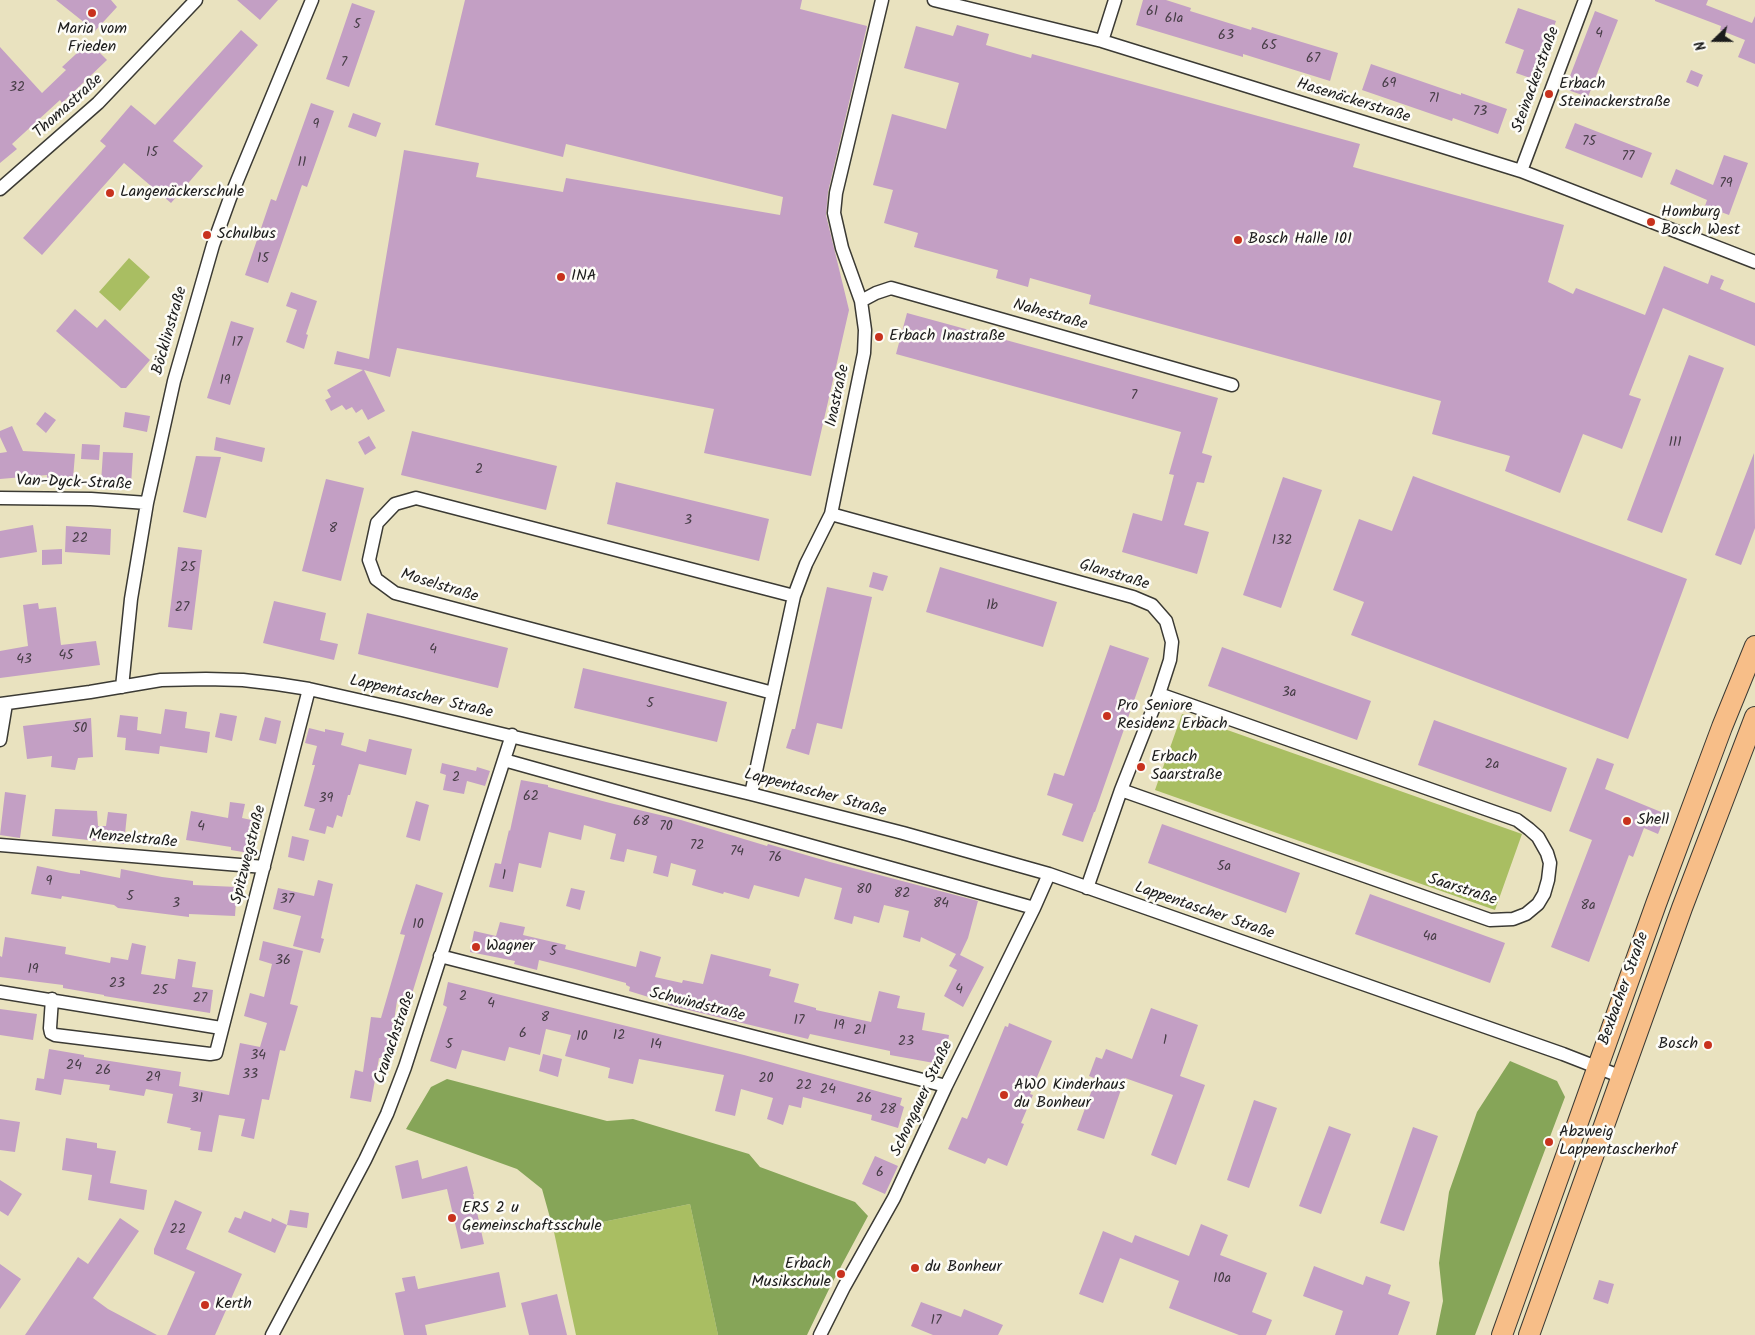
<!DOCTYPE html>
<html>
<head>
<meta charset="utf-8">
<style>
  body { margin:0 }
  #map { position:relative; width:1755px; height:1335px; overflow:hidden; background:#e9e2bf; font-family:Kalam,sans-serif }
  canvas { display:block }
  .north { position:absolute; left:1690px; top:15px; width:50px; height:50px; -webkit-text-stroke:4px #fdfcf7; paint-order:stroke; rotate:248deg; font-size:14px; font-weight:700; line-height:20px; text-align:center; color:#1c1c1c }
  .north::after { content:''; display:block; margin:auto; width:18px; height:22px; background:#1c1c1c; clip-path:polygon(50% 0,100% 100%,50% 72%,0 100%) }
</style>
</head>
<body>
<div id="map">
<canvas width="1755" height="1335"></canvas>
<div class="north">N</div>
</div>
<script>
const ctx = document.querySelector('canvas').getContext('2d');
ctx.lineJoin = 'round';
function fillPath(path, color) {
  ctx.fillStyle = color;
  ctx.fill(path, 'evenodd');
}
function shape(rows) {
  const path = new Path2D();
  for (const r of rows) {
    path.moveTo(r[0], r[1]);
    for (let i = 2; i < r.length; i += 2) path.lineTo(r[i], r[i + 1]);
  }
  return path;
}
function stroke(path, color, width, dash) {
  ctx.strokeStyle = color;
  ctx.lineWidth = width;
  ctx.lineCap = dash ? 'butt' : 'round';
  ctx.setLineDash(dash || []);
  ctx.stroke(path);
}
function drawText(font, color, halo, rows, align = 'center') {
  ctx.font = font + ' Kalam,sans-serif';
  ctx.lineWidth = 5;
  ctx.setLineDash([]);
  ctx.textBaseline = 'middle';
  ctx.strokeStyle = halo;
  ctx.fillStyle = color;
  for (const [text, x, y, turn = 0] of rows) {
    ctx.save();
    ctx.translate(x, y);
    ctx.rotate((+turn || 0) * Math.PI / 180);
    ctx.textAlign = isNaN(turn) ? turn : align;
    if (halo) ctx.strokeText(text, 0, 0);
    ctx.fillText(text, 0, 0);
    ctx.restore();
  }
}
const green = shape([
  [129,258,150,277,120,311,99,292],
  [1182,714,1522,834,1495,910,1155,790],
  [690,1204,718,1335,576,1335,554,1232]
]);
const forest = shape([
  [1510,1061,1557,1081,1565,1097,1475,1335,1436,1335,1443,1301,1439,1263,1449,1192,1477,1112],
  [447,1079,607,1121,633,1119,749,1154,760,1167,855,1202,868,1216,831,1285,807,1335,718,1335,690,1204,554,1232,542,1189,517,1169,406,1129,431,1087]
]);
const building = shape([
  [56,0,111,0,117,7,95,31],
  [237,0,278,0,260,20],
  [465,0,802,0,800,9,867,26,828,192,826,215,849,310,811,476,704,453,714,409,397,348,390,377,364,370,385,411,368,420,362,409,356,413,352,407,346,410,342,405,331,411,325,400,331,397,327,390,363,370,334,364,337,351,369,359,404,150,479,163,476,177,563,192,566,178,780,215,783,197,566,144,563,157,435,125],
  [1143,0,1166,0,1191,8,1190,11,1251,30,1252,27,1338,53,1330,81,1243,54,1243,57,1136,25],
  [1655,0,1708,0,1706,5,1752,23,1755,16,1755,64,1738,57,1745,40,1720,30,1721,26,1655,1],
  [352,3,375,11,349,87,326,79],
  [1518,8,1556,21,1536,80,1516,73,1524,50,1505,43],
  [1595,11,1618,20,1588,97,1565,89],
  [957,25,989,34,986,45,1031,58,1032,54,1360,144,1353,167,1564,225,1548,282,1573,294,1576,288,1645,315,1664,266,1708,284,1711,275,1724,280,1720,289,1755,303,1755,346,1663,308,1629,395,1641,399,1622,449,1583,434,1560,493,1505,471,1510,456,1432,434,1441,401,1089,304,1091,295,1030,278,1028,287,996,278,998,270,914,247,918,233,884,223,893,190,873,185,892,114,946,129,959,83,904,68,916,26,953,36],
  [241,30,258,45,173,141,203,166,171,203,124,163,42,255,23,238,106,146,100,141,131,105,155,125],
  [89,42,107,60,62,103,60,100,12,144,17,149,0,163,0,47,42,93,66,70,62,67],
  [1371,64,1461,95,1461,93,1507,109,1498,134,1453,118,1452,121,1362,90],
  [1691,70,1703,75,1698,87,1686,82],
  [311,103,334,111,307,187,302,185,268,283,245,275,271,199,276,201],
  [353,113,381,123,376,137,348,127],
  [1575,123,1652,153,1642,178,1565,148],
  [1724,155,1748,163,1729,215,1705,206,1707,200,1670,184,1676,169,1713,185],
  [291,292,317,301,306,334,308,335,304,349,286,342,297,310,286,306],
  [75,309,97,328,105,319,150,360,126,388,121,388,56,331],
  [907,313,1218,398,1202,453,1212,456,1204,483,1197,482,1184,525,1209,532,1197,574,1122,552,1133,513,1162,521,1174,475,1169,474,1181,432,896,354],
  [231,321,254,328,230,405,207,398],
  [1689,355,1724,368,1662,533,1627,520],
  [45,412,56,420,46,433,36,424],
  [125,412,150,416,147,432,123,427],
  [12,426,23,451,75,454,73,479,47,478,47,475,0,479,0,453,7,452,0,437,0,431],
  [412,431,557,466,546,510,401,475],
  [369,436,376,448,365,455,358,442],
  [216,437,265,448,262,462,214,450],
  [82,444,100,445,99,460,81,459],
  [103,452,133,453,131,485,101,483],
  [1754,453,1755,528,1741,565,1715,555],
  [196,456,221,457,206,518,183,512],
  [1413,476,1687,579,1628,739,1351,635,1364,602,1333,590,1359,519,1392,531],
  [1283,477,1322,490,1281,608,1243,595],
  [326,479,364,488,341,581,302,571],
  [616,482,769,519,759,561,607,524],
  [33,525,37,552,0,558,0,531],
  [66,526,111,529,110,555,65,552],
  [178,547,202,550,192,630,168,627],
  [62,549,62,564,42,565,42,550],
  [940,567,1057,602,1043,647,926,612],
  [873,572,888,576,883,591,869,587],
  [827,587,872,597,842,729,817,723,809,755,786,748,792,729,795,729],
  [274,601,326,613,320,640,338,644,334,660,263,643],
  [38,603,39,609,56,607,61,645,96,641,100,665,0,678,0,651,28,646,23,605],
  [367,613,508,648,498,688,358,654],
  [1110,645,1149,658,1095,812,1094,812,1083,842,1062,835,1073,804,1047,795,1054,773,1064,776],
  [1222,647,1371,701,1357,740,1208,686],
  [583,668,727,702,717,742,574,708],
  [165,709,187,712,185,728,210,732,207,753,160,746,159,754,125,750,126,738,117,737,120,715,138,717,137,730,161,734],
  [220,713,237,716,232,741,215,737],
  [265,717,281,721,276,744,259,740],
  [91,718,93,757,78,758,75,770,51,767,52,756,27,759,23,726],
  [1434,720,1567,768,1551,812,1418,765],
  [309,728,325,732,325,729,344,733,341,745,366,752,369,739,412,749,406,775,359,764,350,795,348,795,342,817,337,815,333,828,327,826,325,834,309,830,315,809,304,806,315,765,312,765,317,746,305,743],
  [1597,758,1614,764,1605,789,1666,814,1658,834,1644,828,1633,857,1629,855,1589,962,1551,947,1592,840,1569,831],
  [442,763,476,771,477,767,490,771,485,786,467,781,464,794,443,790,446,775,440,773],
  [521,780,548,785,548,787,614,804,681,820,767,846,768,844,830,862,978,901,968,938,960,955,984,967,963,1007,944,996,957,970,949,966,956,954,921,937,920,942,903,937,909,911,884,905,879,923,854,916,852,924,834,919,842,888,805,878,799,897,754,885,749,899,724,892,723,894,692,885,696,870,671,863,668,877,653,873,657,856,627,849,624,862,610,859,616,834,584,825,581,840,549,832,541,868,519,863,513,892,489,887,495,863,501,864,509,830,510,831],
  [5,792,26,795,20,838,0,835],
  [416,801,429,805,420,841,406,837],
  [230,802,245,804,242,818,261,822,255,854,231,850,231,847,186,840,191,811,228,818],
  [55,809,97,811,98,826,106,826,108,812,127,814,124,844,52,836],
  [1162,824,1300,873,1286,913,1148,863],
  [292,836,309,840,304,861,288,857],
  [37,866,71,873,80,874,80,870,120,878,121,869,162,877,193,881,193,885,237,887,235,916,189,914,189,917,118,908,114,905,62,896,61,899,31,894],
  [318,880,333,884,321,938,324,939,320,953,293,946,301,916,273,909,278,888,314,896],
  [416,884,443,893,441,900,411,997,406,996,404,1003,397,1001,388,1060,379,1058,371,1102,350,1098,355,1070,363,1072,371,1017,381,1018,405,935,400,934],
  [571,888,585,891,580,910,566,906],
  [1370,894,1505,943,1490,983,1355,934],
  [500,922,525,927,523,935,566,945,565,949,636,967,640,951,661,957,655,977,682,983,683,980,703,984,711,954,771,969,769,976,799,984,794,1002,816,1008,816,1010,871,1022,879,991,900,996,897,1008,925,1013,922,1030,949,1035,945,1060,935,1059,934,1063,890,1055,890,1051,810,1034,808,1039,668,1005,668,1003,629,991,630,987,626,985,626,983,575,969,539,960,537,970,514,964,515,961,470,952,474,931,496,936],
  [5,937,66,947,65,954,110,963,111,957,128,960,132,943,146,946,141,974,175,979,178,959,196,962,192,987,213,990,210,1013,104,996,104,995,63,988,63,985,0,977,0,956,2,957],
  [263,941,303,951,290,1004,298,1006,285,1051,280,1050,269,1100,262,1099,254,1139,241,1136,245,1119,219,1115,212,1152,198,1150,201,1132,190,1130,191,1128,167,1123,173,1094,146,1089,144,1096,109,1090,110,1085,64,1079,61,1095,35,1090,37,1078,44,1079,49,1049,84,1055,84,1057,181,1072,179,1086,229,1095,240,1043,260,1047,267,1023,244,1016,250,993,264,997,272,964,259,960],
  [448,982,744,1055,902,1098,900,1105,904,1107,898,1128,871,1120,872,1115,803,1097,801,1108,789,1105,783,1125,767,1119,773,1098,741,1089,735,1116,715,1111,724,1075,639,1059,633,1084,608,1078,610,1068,565,1056,571,1035,546,1029,540,1055,509,1047,505,1061,462,1050,456,1069,430,1061,447,1007,443,1005],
  [1151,1008,1198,1025,1180,1076,1205,1085,1176,1165,1151,1155,1173,1095,1125,1078,1104,1139,1077,1130,1096,1079,1089,1076,1096,1057,1102,1059,1106,1049,1132,1059],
  [0,1009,37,1014,33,1040,0,1035],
  [1009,1023,1052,1041,1030,1094,1033,1095,1021,1123,1024,1124,1007,1166,988,1158,985,1164,948,1149,962,1117,967,1119,1005,1026,1008,1027],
  [543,1054,562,1059,558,1077,539,1071],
  [1254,1100,1277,1108,1249,1188,1227,1180],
  [0,1119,20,1122,15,1152,0,1150],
  [1329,1126,1351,1134,1321,1214,1299,1206],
  [1413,1127,1438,1136,1404,1231,1380,1223],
  [66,1138,97,1143,97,1148,116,1151,110,1183,147,1190,144,1210,88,1200,92,1175,62,1170],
  [875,1156,898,1166,885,1194,862,1184],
  [418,1160,422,1179,467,1166,474,1194,473,1194,484,1244,461,1249,447,1189,402,1199,395,1166],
  [0,1180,22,1194,8,1216,0,1211],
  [175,1200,202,1212,186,1249,242,1274,215,1335,167,1335,195,1272,154,1254,154,1249],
  [290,1210,309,1213,307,1228,287,1225],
  [244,1211,271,1222,272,1218,287,1225,275,1253,228,1232,235,1217,241,1219],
  [120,1218,139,1231,93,1298,108,1309,157,1335,25,1335,78,1257,88,1264],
  [1201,1224,1228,1235,1220,1255,1267,1273,1252,1312,1272,1320,1266,1335,1239,1335,1169,1308,1179,1281,1120,1258,1103,1303,1079,1294,1103,1231,1132,1243,1135,1235,1189,1256],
  [0,1264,21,1279,0,1309],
  [1314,1266,1363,1285,1366,1276,1391,1285,1388,1294,1410,1302,1398,1335,1335,1335,1343,1311,1303,1296],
  [499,1272,506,1307,425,1325,427,1335,404,1335,395,1293,405,1291,402,1278,415,1276,418,1289],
  [1599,1280,1614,1284,1608,1304,1593,1299],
  [557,1294,567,1335,529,1335,521,1303],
  [921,1302,961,1317,964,1309,1003,1325,998,1335,933,1335,911,1326]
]);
const minor = shape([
  [934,0,1102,41,1521,171,1755,262],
  [1102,41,1115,0],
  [1521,171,1585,0],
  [0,189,98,103,196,0],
  [861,301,876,293,891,288,1232,385],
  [0,498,91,499,147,503],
  [831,514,1133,597,1152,605,1166,621,1172,642,1170,660,1159,694,1121,790,1087,888],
  [122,687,131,599,147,503,174,381,213,245,230,198,312,0],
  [773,693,395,593,376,579,369,560,377,523,395,504,416,498,794,596],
  [0,704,90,692,161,680,206,679,243,680,277,684,309,689,402,710,751,794,903,833,1049,874,1563,1054,1622,1077],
  [0,740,6,704],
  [504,760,1034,908],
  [1121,790,1490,920,1513,919,1526,914,1538,904,1544,894,1548,880,1550,863,1547,853,1538,837,1529,829,1517,820,1159,694],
  [751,794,794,596,806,564,831,514,864,353,865,330,861,301,842,248,834,213,836,193,882,0],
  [0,845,264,867],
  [440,956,946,1086],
  [0,992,221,1028],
  [52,999,50,1028,51,1033,55,1035,210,1054,216,1053,309,689],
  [272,1335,365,1160,387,1114,405,1067,512,735],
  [820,1335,844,1287,894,1198,946,1086,1034,908,1049,874]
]);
const primary = shape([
  [1502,1335,1656,904,1722,727,1755,646],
  [1529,1335,1682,908,1755,717]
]);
const markers = [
  [92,13,5,"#c8321e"],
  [1549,94,5,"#c8321e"],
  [110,193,5,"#c8321e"],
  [1651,222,5,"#c8321e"],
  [207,235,5,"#c8321e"],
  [1238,240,5,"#c8321e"],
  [561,277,5,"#c8321e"],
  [879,337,5,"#c8321e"],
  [1107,716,5,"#c8321e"],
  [1141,767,5,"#c8321e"],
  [1627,821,5,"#c8321e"],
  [476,947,5,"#c8321e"],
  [1708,1045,5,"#c8321e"],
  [1004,1095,5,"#c8321e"],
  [1549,1142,5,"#c8321e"],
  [452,1218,5,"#c8321e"],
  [915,1268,5,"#c8321e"],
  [841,1274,5,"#c8321e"],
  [205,1305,5,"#c8321e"]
];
const numberNames = [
  ["61",1152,13],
  ["61a",1174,20],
  ["5",357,26],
  ["4",1599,35],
  ["63",1226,37],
  ["65",1269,47],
  ["67",1313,60],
  ["7",344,64],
  ["69",1389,85],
  ["32",17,89],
  ["71",1434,100],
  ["73",1480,113],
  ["9",316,126],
  ["75",1589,143],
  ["15",152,154],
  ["77",1628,158],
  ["11",302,164],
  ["79",1726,185],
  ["15",263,260],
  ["17",237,344],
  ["19",225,382],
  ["7",1134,397],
  ["111",1675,444],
  ["2",479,471],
  ["3",688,522],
  ["8",333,530],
  ["22",80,540],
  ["132",1282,542],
  ["25",188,569],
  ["1b",992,607],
  ["27",182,609],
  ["4",433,651],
  ["45",66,657],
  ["43",24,661],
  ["3a",1289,694],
  ["5",650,705],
  ["50",80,730],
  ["2a",1492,766],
  ["2",456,779],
  ["62",531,798],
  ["39",326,800],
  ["68",641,823],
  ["4",201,828],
  ["70",666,828],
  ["72",697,847],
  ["74",737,853],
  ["76",775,859],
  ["5a",1224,868],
  ["1",504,877],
  ["9",49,883],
  ["80",864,891],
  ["82",902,895],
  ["5",130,898],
  ["37",287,901],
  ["3",176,905],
  ["84",941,905],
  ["8a",1588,907],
  ["10",418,926],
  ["4a",1430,938],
  ["5",553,953],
  ["36",283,962],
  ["19",33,971],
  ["23",117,985],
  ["4",959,991],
  ["25",160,992],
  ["2",463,998],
  ["27",200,1000],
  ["4",491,1005],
  ["8",545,1019],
  ["17",799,1022],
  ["19",839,1027],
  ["21",860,1032],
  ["6",523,1035],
  ["12",619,1037],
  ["10",582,1038],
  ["1",1165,1042],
  ["23",906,1043],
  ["5",449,1046],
  ["14",656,1046],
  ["34",258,1057],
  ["24",74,1067],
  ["26",103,1072],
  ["33",250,1076],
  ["29",153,1079],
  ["20",766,1080],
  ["22",804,1087],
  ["24",828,1091],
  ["31",197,1100],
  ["26",864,1100],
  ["28",888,1111],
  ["6",880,1174],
  ["22",178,1231],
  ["10a",1222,1280],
  ["17",936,1322]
];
const poiNames = [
  ["Maria vom",92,30,"center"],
  ["Frieden",92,48,"center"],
  ["Erbach",1559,85],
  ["Steinackerstraße",1559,103],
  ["Langenäckerschule",120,193],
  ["Homburg",1661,213],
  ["Bosch West",1661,231],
  ["Schulbus",217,235],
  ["Bosch Halle 101",1248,240],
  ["INA",571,277],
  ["Erbach Inastraße",889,337],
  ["Pro Seniore",1117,707],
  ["Residenz Erbach",1117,725],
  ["Erbach",1151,758],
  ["Saarstraße",1151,776],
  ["Shell",1637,821],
  ["Wagner",486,947],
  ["Bosch",1698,1045,"right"],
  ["AWO Kinderhaus",1014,1086],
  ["du Bonheur",1014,1104],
  ["Abzweig",1559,1133],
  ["Lappentascherhof",1559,1151],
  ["ERS 2 u",462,1209],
  ["Gemeinschaftsschule",462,1227],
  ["Erbach",831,1265,"right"],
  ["Musikschule",831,1283,"right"],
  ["du Bonheur",925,1268],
  ["Kerth",215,1305]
];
const streetNames = [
  ["Steinackerstraße",1537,80,-70],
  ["Hasenäckerstraße",1353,102,17],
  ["Thomastraße",69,107,-42],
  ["Nahestraße",1050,316,16],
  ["Böcklinstraße",171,331,-74],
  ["Inastraße",839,396,-78],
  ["Van-Dyck-Straße",74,484,2],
  ["Glanstraße",1114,576,17],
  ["Moselstraße",439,587,17],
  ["Lappentascher Straße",421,698,13],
  ["Lappentascher Straße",815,794,15],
  ["Menzelstraße",133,840,5],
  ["Spitzwegstraße",250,855,-76],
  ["Saarstraße",1462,891,18],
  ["Lappentascher Straße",1204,912,19],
  ["Bexbacher Straße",1625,989,-70],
  ["Schwindstraße",697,1006,14],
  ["Cranachstraße",396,1038,-71],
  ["Schongauer Straße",923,1099,-65]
];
fillPath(green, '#a9be62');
fillPath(forest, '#86a558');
fillPath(building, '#c39fc4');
stroke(minor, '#3b3a34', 15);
stroke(primary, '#3b3a34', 22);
stroke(minor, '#fff', 12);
stroke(primary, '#f7be88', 20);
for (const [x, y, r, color] of markers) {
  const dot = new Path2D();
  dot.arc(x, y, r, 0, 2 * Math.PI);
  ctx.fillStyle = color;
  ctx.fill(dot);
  stroke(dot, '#fdfcf7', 2);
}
drawText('14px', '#463d46', null, numberNames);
drawText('16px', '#1c1c1c', '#fdfcf7', poiNames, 'left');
drawText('16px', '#1c1c1c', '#fdfcf7', streetNames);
</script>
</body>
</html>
